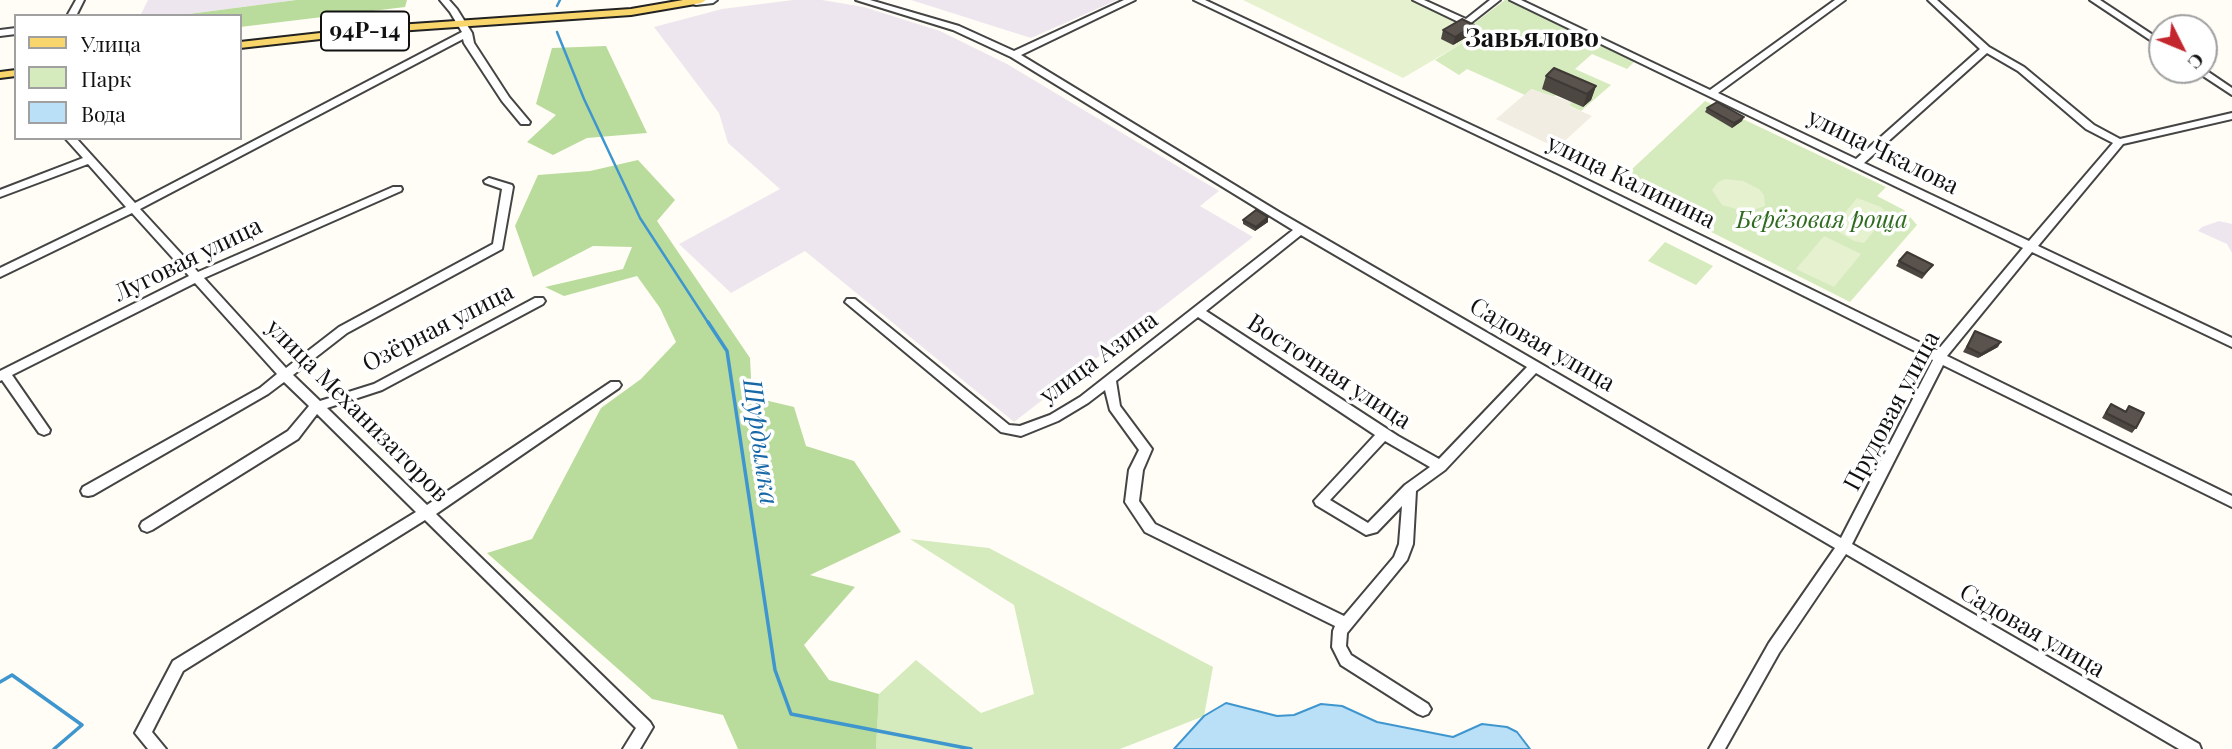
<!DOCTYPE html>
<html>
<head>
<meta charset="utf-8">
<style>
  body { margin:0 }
  #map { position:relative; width:2232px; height:749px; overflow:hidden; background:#fffdf5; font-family:"Playfair Display",serif }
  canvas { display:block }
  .legend { position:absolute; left:14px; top:14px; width:228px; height:126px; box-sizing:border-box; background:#fff; border:2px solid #a0a0a0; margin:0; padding:9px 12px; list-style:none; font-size:21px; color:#111 }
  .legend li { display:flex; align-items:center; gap:14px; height:35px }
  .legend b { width:35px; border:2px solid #a0a0a0 }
  .north { position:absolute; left:2148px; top:14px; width:70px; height:70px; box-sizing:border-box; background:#fff; border:2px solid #a0a0a0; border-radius:50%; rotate:133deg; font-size:19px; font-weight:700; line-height:28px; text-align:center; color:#111 }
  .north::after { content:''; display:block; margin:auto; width:24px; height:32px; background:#c4262e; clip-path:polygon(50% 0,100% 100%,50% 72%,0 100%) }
</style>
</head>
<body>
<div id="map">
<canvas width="2232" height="749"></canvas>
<ul class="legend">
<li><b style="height:9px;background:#f9d66b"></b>Улица</li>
<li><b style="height:19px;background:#d5ebbd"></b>Парк</li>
<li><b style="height:19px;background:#b9e0f7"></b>Вода</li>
</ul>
<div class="north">С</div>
</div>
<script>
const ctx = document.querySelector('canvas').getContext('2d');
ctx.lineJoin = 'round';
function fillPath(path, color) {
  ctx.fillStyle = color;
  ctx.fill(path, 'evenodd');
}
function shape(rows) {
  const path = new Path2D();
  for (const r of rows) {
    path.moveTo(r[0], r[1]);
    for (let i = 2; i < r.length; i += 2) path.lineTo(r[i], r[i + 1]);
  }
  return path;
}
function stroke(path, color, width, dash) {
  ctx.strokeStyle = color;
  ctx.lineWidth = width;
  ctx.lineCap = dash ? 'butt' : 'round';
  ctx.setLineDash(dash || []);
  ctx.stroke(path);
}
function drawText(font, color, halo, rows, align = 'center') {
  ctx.font = font + ' "Playfair Display",serif';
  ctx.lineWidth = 7;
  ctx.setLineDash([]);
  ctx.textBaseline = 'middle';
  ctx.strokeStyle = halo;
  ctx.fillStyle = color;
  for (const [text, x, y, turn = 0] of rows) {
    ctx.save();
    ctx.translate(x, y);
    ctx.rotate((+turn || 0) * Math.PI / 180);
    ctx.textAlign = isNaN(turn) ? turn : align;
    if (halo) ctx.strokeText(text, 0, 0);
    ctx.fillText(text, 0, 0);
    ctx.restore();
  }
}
const industrial = shape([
  [148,0,296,0,174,16,140,16],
  [793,0,822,0,864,7,940,31,1007,64,1219,191,1200,206,1253,237,1014,422,805,251,731,293,679,244,780,189,728,143,719,113,654,27,722,9],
  [911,0,1117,0,1031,38],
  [2219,221,2232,224,2232,253,2227,244,2198,231,2202,227]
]);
const green = shape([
  [1505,0,1510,0,1636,60,1627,69,1592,54,1575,69,1611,85,1581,111,1568,105,1572,102,1583,107,1542,89,1556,95,1553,98,1532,89,1525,95,1467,69,1459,75,1435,60,1475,35,1468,28],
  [1705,101,1886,187,1877,196,1904,210,1917,225,1850,302,1616,184],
  [1665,242,1713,266,1696,285,1648,261],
  [910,539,989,548,1213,667,1204,716,1120,749,876,749,879,694,916,660,981,713,1034,694,1014,605]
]);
const forest = shape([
  [296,0,407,0,405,7,240,27,240,16,174,16],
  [606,46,647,133,587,138,553,155,527,142,556,115,536,104,552,48],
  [638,160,675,200,657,221,750,358,752,397,794,407,806,446,854,461,901,532,810,575,855,587,804,645,829,680,879,694,876,749,738,749,723,715,652,699,487,553,532,539,601,408,641,379,676,342,660,308,637,276,564,296,545,287,623,269,632,247,593,246,533,277,515,226,538,175,590,171]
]);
const pitch = shape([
  [1243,0,1410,0,1459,23,1476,35,1403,78],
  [1725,179,1743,181,1759,189,1764,195,1765,206,1747,212,1722,205,1712,190,1718,182],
  [1857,198,1881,207,1888,214,1864,243,1854,241,1832,228],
  [1824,236,1861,254,1834,287,1796,269]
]);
const plaza = shape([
  [1531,89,1572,102,1569,106,1592,116,1557,148,1496,119]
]);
const water = shape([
  [1226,703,1277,716,1294,715,1321,704,1342,706,1377,722,1453,737,1482,724,1507,727,1517,732,1530,749,1174,749,1204,716,1226,703]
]);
const streamFar1 = shape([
  [557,6,560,0],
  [557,32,584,99,640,218,709,324]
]);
const stream = shape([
  [708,322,727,351,775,670,791,714,971,749],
  [0,682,12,675,82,725,54,749]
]);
const minor = shape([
  [76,0,84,0,76,16,67,16,76,0],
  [440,0,449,0,457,9,472,33,474,43,509,97,530,122,529,124,521,124,502,101,464,43,463,39,140,209,198,272,393,187,401,187,402,189,401,191,204,278,286,368,339,327,493,244,502,189,485,183,484,181,489,178,512,185,513,187,502,249,347,333,293,375,320,401,374,384,535,298,543,298,545,301,543,304,382,390,327,408,427,505,611,382,619,382,621,385,619,388,436,514,650,722,653,727,640,749,623,749,636,728,425,520,183,671,152,732,166,749,148,749,135,733,173,661,416,512,317,414,298,439,152,530,147,532,142,530,140,526,142,522,288,431,309,406,284,382,268,394,93,495,88,496,83,495,81,491,83,487,260,388,277,374,195,283,12,375,50,430,49,433,44,435,39,433,2,380,0,381,0,371,189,276,132,213,0,277,0,268,126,207,88,164,0,197,0,190,83,158,65,138,76,138,135,203,462,32,450,12,440,0],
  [693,0,717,0,713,3,696,5,693,4,693,0],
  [856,0,870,0,959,26,1014,51,1124,0,1135,0,1021,55,1279,212,1841,538,1933,360,1559,174,1194,0,1205,0,1567,170,1937,351,2023,248,1510,0,1521,0,1710,90,1835,0,1845,0,1718,93,1856,159,1980,49,1928,0,1937,0,1989,47,2024,67,2094,125,2120,139,2232,113,2232,119,2123,144,2038,246,2232,338,2232,347,2032,252,1947,356,2232,496,2232,507,1943,365,1852,544,2199,744,2201,749,2179,749,1846,554,1779,653,1725,749,1709,749,1769,643,1835,548,1536,373,1445,470,1416,491,1413,544,1407,560,1347,633,1346,646,1351,655,1428,704,1431,709,1428,714,1423,716,1418,714,1341,665,1332,647,1333,631,1335,626,1145,532,1125,502,1129,470,1139,450,1110,410,1105,390,1088,403,1058,421,1021,436,1001,432,845,302,847,299,855,299,1009,425,1020,426,1050,415,1080,397,1293,230,1011,57,953,30,856,0],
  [1987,53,2018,71,2086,129,2113,143,2029,241,1864,163,1987,53],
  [1301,235,1527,367,1439,459,1398,436,1206,311,1301,235],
  [1198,317,1375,435,1314,501,1316,505,1366,535,1377,532,1402,506,1399,544,1394,557,1344,616,1155,524,1139,501,1143,470,1152,449,1120,406,1116,381,1198,317],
  [1385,441,1430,467,1405,485,1368,523,1330,500,1385,441],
  [1413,0,1424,0,1466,19,1490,0,1500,0,1467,26,1413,0],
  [2090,0,2100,0,2162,41,2162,48,2090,0],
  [16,28,16,34,0,36,0,30,16,28],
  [2204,69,2232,88,2232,95,2194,70,2204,69]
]);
const major = shape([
  [683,0,706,0,701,3,631,15,383,32,240,48,240,42,383,26,631,9,683,0],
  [16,70,16,76,0,78,0,72,16,70]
]);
const wall = shape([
  [1443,30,1472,34,1453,45,1441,39],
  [1546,76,1596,86,1591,100,1583,107,1542,89],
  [1707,108,1742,121,1732,128,1705,112],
  [1268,217,1268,222,1255,231,1243,224,1243,220],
  [1899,261,1933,265,1922,279,1896,266],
  [1975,331,1998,347,1978,358,1963,352],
  [2111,404,2125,411,2129,406,2136,428,2132,433,2102,418,2107,409]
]);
const shadedWall = shape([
  [1474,25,1472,34,1453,45,1455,37],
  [1596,86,1591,100,1583,107,1587,94],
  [1744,117,1742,121,1732,128,1734,123],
  [1268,217,1268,222,1255,231,1256,227],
  [2001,342,1998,347,1978,358,1981,354]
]);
const building = shape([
  [1462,19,1474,25,1455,37,1443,30,1462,19],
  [1554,68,1596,86,1587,94,1546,76,1554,68],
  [1717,102,1744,117,1734,123,1707,108,1717,102],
  [1256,210,1268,217,1256,227,1243,220,1256,210],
  [1907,252,1933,265,1924,274,1899,261,1907,252],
  [1975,331,2001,342,1981,354,1967,347,1975,331],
  [2111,404,2126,412,2129,406,2144,413,2136,428,2106,413,2111,404]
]);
const shields = [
  [365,31,88]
];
const shieldNames = [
  ["94Р-14",365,31]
];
const streetNames = [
  ["улица Чкалова",1883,152,26],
  ["улица Калинина",1631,182,26],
  ["Луговая улица",188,260,-26],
  ["Озёрная улица",438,328,-27],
  ["Садовая улица",1542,345,30],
  ["улица Азина",1099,358,-36],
  ["Восточная улица",1329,372,33],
  ["улица Механизаторов",357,411,45],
  ["Прудовая улица",1892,411,-62],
  ["Садовая улица",2032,631,30]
];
const parkNames = [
  ["Берёзовая роща",1822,221]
];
const farDistrictnames = [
  ["Завьялово",1532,39]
];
const waterNames = [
  ["Шурдымка",760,442,82]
];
fillPath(industrial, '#eee6ef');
fillPath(green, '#d5ebbd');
fillPath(forest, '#b9dc9c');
fillPath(pitch, '#e6f2cf');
fillPath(plaza, '#f1ede2');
fillPath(water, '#b9e0f7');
stroke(water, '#3f96cf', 2);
stroke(streamFar1, '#3f96cf', 2.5);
stroke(stream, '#3f96cf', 3.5);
stroke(minor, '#444', 4);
stroke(major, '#222', 4);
fillPath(minor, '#fff');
fillPath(major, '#f9d66b');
fillPath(wall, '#4d4742');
fillPath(shadedWall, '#3f3936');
fillPath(building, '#5a524d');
stroke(building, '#3f3936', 2);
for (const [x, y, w] of shields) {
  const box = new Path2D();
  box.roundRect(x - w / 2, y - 19.5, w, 39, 5);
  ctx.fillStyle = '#fff';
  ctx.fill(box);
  stroke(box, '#111', 2);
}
drawText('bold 23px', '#111', null, shieldNames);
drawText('24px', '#111', '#fff', streetNames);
drawText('italic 24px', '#2f6b1f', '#fff', parkNames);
drawText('bold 26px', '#111', '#fff', farDistrictnames);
drawText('italic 26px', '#1768a6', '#fff', waterNames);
</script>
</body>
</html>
